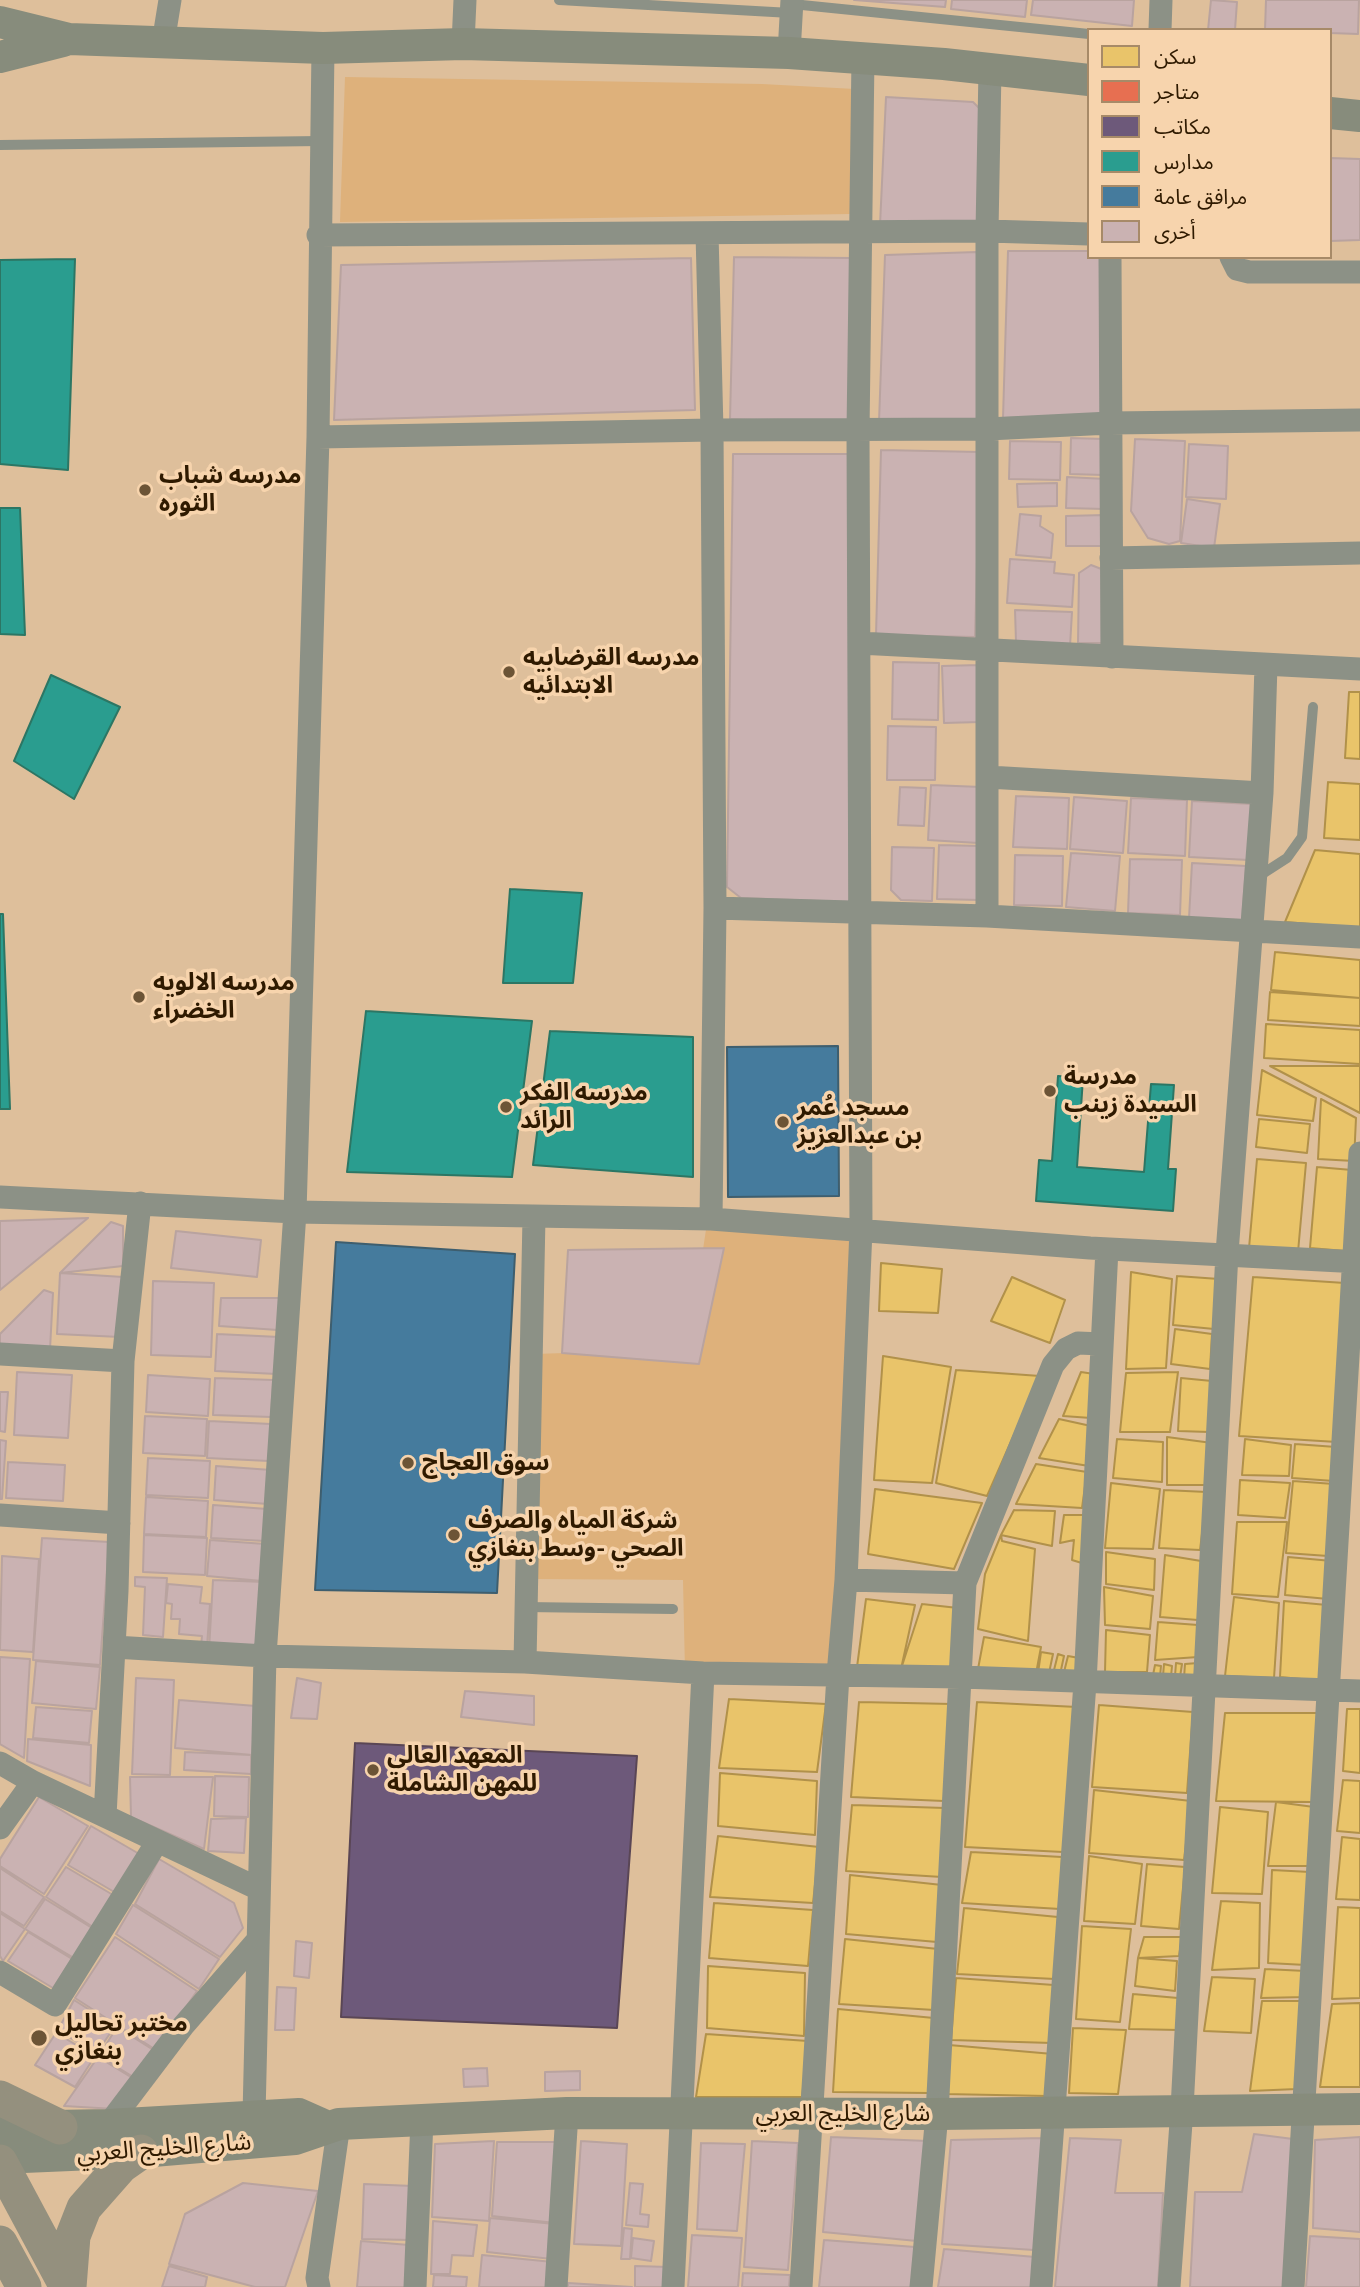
<!DOCTYPE html>
<html>
<head>
<meta charset="utf-8">
<style>
  body { margin:0 }
  #map { position:relative; width:1360px; height:2287px; overflow:hidden; background:#debf9b; font-family:"Public Sans","Noto Sans Arabic",sans-serif }
  canvas { display:block }
  .legend { position:absolute; left:1087px; top:28px; width:245px; height:231px; box-sizing:border-box; background:#f7d4ad; border:2px solid #a78a68; margin:0; padding:9px 12px; list-style:none; font-size:21px; color:#2f1a00 }
  .legend li { display:flex; align-items:center; gap:14px; height:35px }
  .legend b { width:35px; border:2px solid #a78a68 }
</style>
</head>
<body>
<div id="map">
<canvas width="1360" height="2287"></canvas>
<ul class="legend">
<li><b style="height:19px;background:#e9c46a"></b>سكن</li>
<li><b style="height:19px;background:#e76f51"></b>متاجر</li>
<li><b style="height:19px;background:#6d597a"></b>مكاتب</li>
<li><b style="height:19px;background:#2a9d8f"></b>مدارس</li>
<li><b style="height:19px;background:#457b9d"></b>مرافق عامة</li>
<li><b style="height:19px;background:#cab2b2"></b>أخرى</li>
</ul>
</div>
<script>
const ctx = document.querySelector('canvas').getContext('2d');
ctx.lineJoin = 'round';
function fillPath(path, color) {
  ctx.fillStyle = color;
  ctx.fill(path, 'evenodd');
}
function shape(rows) {
  const path = new Path2D();
  for (const r of rows) {
    path.moveTo(r[0], r[1]);
    for (let i = 2; i < r.length; i += 2) path.lineTo(r[i], r[i + 1]);
  }
  return path;
}
function stroke(path, color, width, dash) {
  ctx.strokeStyle = color;
  ctx.lineWidth = width;
  ctx.lineCap = dash ? 'butt' : 'round';
  ctx.setLineDash(dash || []);
  ctx.stroke(path);
}
function drawText(font, color, halo, rows, align = 'center') {
  ctx.font = font + ' "Public Sans","Noto Sans Arabic",sans-serif';
  ctx.lineWidth = 7;
  ctx.setLineDash([]);
  ctx.textBaseline = 'middle';
  ctx.strokeStyle = halo;
  ctx.fillStyle = color;
  for (const [text, x, y, turn = 0] of rows) {
    ctx.save();
    ctx.translate(x, y);
    ctx.rotate((+turn || 0) * Math.PI / 180);
    ctx.textAlign = isNaN(turn) ? turn : align;
    if (halo) ctx.strokeText(text, 0, 0);
    ctx.fillText(text, 0, 0);
    ctx.restore();
  }
}
const green = shape([
  [345,77,762,84,855,89,850,214,340,222],
  [707,1223,861,1230,837,1675,685,1671,683,1580,531,1579,534,1354,688,1349]
]);
const homes = shape([
  [1349,692,1360,692,1360,759,1345,758,1349,692],
  [1328,782,1360,784,1360,840,1324,838,1328,782],
  [1315,850,1360,854,1360,928,1285,922,1315,850],
  [1275,952,1360,960,1360,998,1271,990,1275,952],
  [1270,992,1360,998,1360,1026,1268,1020,1270,992],
  [1266,1024,1360,1030,1360,1064,1264,1058,1266,1024],
  [1270,1066,1360,1066,1360,1113,1270,1066],
  [1262,1070,1316,1098,1313,1121,1257,1115,1262,1070],
  [1321,1099,1356,1118,1354,1161,1318,1159,1321,1099],
  [1259,1119,1310,1124,1307,1153,1256,1147,1259,1119],
  [1257,1159,1306,1163,1298,1252,1249,1248,1257,1159],
  [1317,1167,1352,1170,1345,1251,1310,1248,1317,1167],
  [881,1263,942,1269,938,1313,879,1311,881,1263],
  [1131,1272,1172,1279,1166,1368,1126,1369,1131,1272],
  [1177,1276,1219,1279,1214,1329,1173,1325,1177,1276],
  [1012,1277,1065,1300,1050,1343,991,1321,1012,1277],
  [1253,1277,1345,1283,1337,1442,1239,1436,1253,1277],
  [1175,1329,1212,1334,1210,1369,1171,1364,1175,1329],
  [883,1356,951,1367,932,1483,874,1480,883,1356],
  [956,1370,1040,1376,987,1496,936,1483,956,1370],
  [1081,1372,1094,1374,1091,1418,1063,1416,1081,1372],
  [1178,1372,1170,1432,1120,1432,1126,1373,1178,1372],
  [1181,1378,1212,1381,1209,1432,1178,1431,1181,1378],
  [1059,1419,1091,1426,1089,1466,1039,1458,1059,1419],
  [1167,1437,1212,1443,1208,1485,1167,1485,1167,1437],
  [1117,1439,1163,1442,1162,1482,1113,1478,1117,1439],
  [1245,1439,1291,1445,1289,1476,1242,1475,1245,1439],
  [1295,1444,1336,1447,1334,1481,1292,1478,1295,1444],
  [1036,1464,1087,1472,1082,1508,1016,1504,1036,1464],
  [1240,1480,1290,1483,1285,1518,1238,1515,1240,1480],
  [1293,1481,1334,1484,1328,1556,1286,1553,1293,1481],
  [1111,1483,1160,1489,1153,1549,1105,1548,1111,1483],
  [875,1489,982,1503,954,1569,868,1554,875,1489],
  [1164,1490,1207,1492,1200,1550,1159,1548,1164,1490],
  [1014,1510,1055,1511,1052,1546,1001,1535,1014,1510],
  [1064,1515,1084,1515,1085,1564,1072,1560,1074,1540,1060,1543,1064,1515],
  [1237,1522,1287,1522,1278,1597,1232,1594,1237,1522],
  [1001,1535,1002,1541,1035,1549,1028,1641,978,1629,985,1574,1001,1535],
  [1106,1552,1155,1559,1154,1590,1106,1584,1106,1552],
  [1165,1555,1201,1561,1198,1620,1160,1617,1165,1555],
  [1288,1557,1332,1561,1328,1599,1285,1595,1288,1557],
  [1104,1587,1153,1596,1150,1629,1105,1625,1104,1587],
  [1234,1597,1279,1603,1274,1678,1225,1676,1234,1597],
  [866,1599,915,1605,901,1669,857,1667,866,1599],
  [1284,1601,1327,1605,1323,1681,1280,1677,1284,1601],
  [922,1604,958,1608,955,1672,901,1669,922,1604],
  [1158,1622,1198,1625,1198,1657,1155,1660,1158,1622],
  [1106,1630,1150,1635,1147,1672,1105,1672,1106,1630],
  [984,1637,1041,1647,1035,1679,978,1669,984,1637],
  [1041,1652,1053,1654,1049,1673,1038,1673,1041,1652],
  [1058,1654,1064,1656,1061,1670,1054,1670,1058,1654],
  [1068,1656,1079,1658,1076,1673,1064,1672,1068,1656],
  [1176,1663,1182,1664,1180,1677,1175,1676,1176,1663],
  [1198,1663,1196,1679,1184,1678,1185,1664,1198,1663],
  [1164,1664,1172,1666,1171,1677,1163,1676,1164,1664],
  [1155,1665,1161,1666,1160,1676,1153,1675,1155,1665],
  [729,1699,826,1704,817,1772,719,1768,729,1699],
  [859,1702,952,1704,944,1801,851,1797,859,1702],
  [977,1702,1077,1707,1063,1852,965,1847,977,1702],
  [1099,1705,1193,1712,1187,1793,1092,1787,1099,1705],
  [1347,1709,1360,1709,1360,1773,1343,1771,1347,1709],
  [1225,1713,1321,1713,1312,1802,1216,1801,1225,1713],
  [720,1773,817,1781,815,1835,718,1826,720,1773],
  [1343,1780,1360,1781,1360,1833,1337,1831,1343,1780],
  [1094,1790,1191,1801,1184,1860,1089,1853,1094,1790],
  [1276,1802,1314,1807,1311,1866,1268,1866,1276,1802],
  [852,1805,945,1808,942,1877,846,1871,852,1805],
  [1220,1807,1268,1812,1262,1894,1212,1893,1220,1807],
  [718,1836,819,1847,813,1903,710,1897,718,1836],
  [1342,1837,1360,1839,1360,1900,1336,1899,1342,1837],
  [971,1852,1062,1857,1060,1909,962,1903,971,1852],
  [1089,1856,1142,1864,1135,1924,1084,1921,1089,1856],
  [1147,1864,1185,1867,1179,1929,1141,1926,1147,1864],
  [1272,1870,1310,1872,1306,1965,1268,1963,1272,1870],
  [850,1875,942,1885,937,1942,846,1934,850,1875],
  [1221,1901,1260,1903,1259,1968,1212,1970,1221,1901],
  [714,1903,813,1910,808,1966,709,1958,714,1903],
  [1338,1907,1360,1908,1360,1998,1332,1999,1338,1907],
  [964,1908,1058,1917,1055,1979,957,1974,964,1908],
  [1082,1926,1131,1929,1120,2022,1076,2019,1082,1926],
  [1144,1937,1182,1937,1179,1956,1138,1958,1144,1937],
  [845,1939,938,1949,934,2010,839,2004,845,1939],
  [1138,1958,1177,1961,1175,1991,1135,1986,1138,1958],
  [708,1966,805,1973,804,2036,707,2028,708,1966],
  [1265,1969,1306,1971,1305,1997,1261,1998,1265,1969],
  [1212,1977,1255,1979,1251,2033,1204,2031,1212,1977],
  [956,1978,1054,1985,1052,2043,951,2040,956,1978],
  [1133,1994,1178,1998,1179,2030,1129,2029,1133,1994],
  [1262,2001,1301,2001,1297,2089,1250,2091,1262,2001],
  [1360,2003,1360,2087,1320,2087,1332,2004,1360,2003],
  [838,2009,934,2018,929,2093,833,2092,838,2009],
  [1073,2028,1126,2030,1118,2094,1069,2093,1073,2028],
  [706,2034,808,2041,802,2097,696,2097,706,2034],
  [949,2045,1053,2054,1048,2096,944,2094,949,2045]
]);
const shops = shape([
  [352,1276,504,1282,503,1338,484,1339,476,1580,338,1582,335,1346,352,1344,352,1276]
]);
const offices = shape([
  [355,1743,637,1756,617,2028,341,2017,355,1743]
]);
const schools = shape([
  [75,259,68,470,0,464,0,260,75,259],
  [0,508,20,508,25,635,0,634,0,508],
  [51,675,120,707,74,799,14,761,51,675],
  [510,889,582,893,573,983,503,983,510,889],
  [0,914,3,914,10,1109,0,1109,0,914],
  [366,1011,532,1021,512,1177,347,1172,366,1011],
  [550,1031,693,1037,693,1177,533,1165,550,1031],
  [1058,1076,1083,1078,1077,1167,1144,1172,1151,1084,1174,1085,1168,1169,1176,1169,1173,1211,1036,1201,1039,1160,1052,1161,1058,1076]
]);
const public = shape([
  [838,1046,839,1196,728,1197,727,1047,838,1046],
  [336,1242,515,1254,497,1593,315,1590,336,1242]
]);
const building = shape([
  [854,0,946,0,945,7,854,0],
  [952,0,1027,0,1025,17,951,9,952,0],
  [1033,0,1134,0,1132,26,1031,15,1033,0],
  [1211,0,1237,2,1235,30,1208,30,1211,0],
  [1266,0,1359,0,1358,34,1330,33,1330,30,1265,30,1266,0],
  [886,97,973,102,983,112,979,222,880,225,886,97],
  [1330,158,1360,159,1360,240,1330,241,1330,158],
  [1008,251,1089,251,1089,257,1103,257,1103,415,1003,418,1008,251],
  [977,252,979,419,879,422,885,255,977,252],
  [734,257,852,258,849,424,730,419,734,257],
  [691,258,695,410,334,420,341,265,691,258],
  [1071,438,1104,439,1103,475,1070,474,1071,438],
  [1135,439,1185,441,1180,541,1169,544,1148,538,1131,511,1135,439],
  [1010,441,1061,442,1060,480,1009,479,1010,441],
  [1189,444,1228,446,1226,499,1186,497,1189,444],
  [881,450,980,452,975,637,876,635,881,450],
  [733,454,849,454,849,902,741,898,727,887,733,454],
  [1067,477,1106,479,1104,509,1066,508,1067,477],
  [1057,483,1057,506,1018,507,1017,484,1057,483],
  [1187,499,1220,504,1214,548,1181,543,1187,499],
  [1020,514,1041,516,1040,526,1053,534,1051,558,1016,555,1020,514],
  [1105,515,1105,546,1066,546,1066,516,1105,515],
  [1010,559,1055,562,1054,573,1074,575,1072,607,1007,603,1010,559],
  [1091,565,1104,570,1103,643,1078,643,1079,573,1091,565],
  [1015,610,1072,612,1070,646,1016,642,1015,610],
  [893,662,939,663,938,720,892,719,893,662],
  [978,665,980,722,944,723,942,666,978,665],
  [888,726,936,727,935,780,887,780,888,726],
  [931,785,981,787,978,843,928,840,931,785],
  [900,787,926,788,924,826,898,825,900,787],
  [1016,796,1069,798,1067,849,1013,847,1016,796],
  [1074,797,1127,801,1123,853,1070,849,1074,797],
  [1131,798,1187,800,1185,856,1128,853,1131,798],
  [1192,801,1252,804,1249,860,1189,857,1192,801],
  [939,845,981,846,980,900,937,899,939,845],
  [892,847,934,848,932,901,901,900,891,890,892,847],
  [1071,853,1120,856,1115,911,1066,907,1071,853],
  [1015,855,1063,856,1062,906,1014,905,1015,855],
  [1130,859,1182,860,1180,915,1128,913,1130,859],
  [1192,863,1246,866,1242,920,1189,918,1192,863],
  [88,1218,0,1290,0,1221,88,1218],
  [111,1222,123,1226,123,1266,60,1273,111,1222],
  [176,1231,261,1240,257,1277,171,1268,176,1231],
  [724,1248,699,1364,562,1353,568,1250,724,1248],
  [60,1273,123,1277,120,1337,57,1334,60,1273],
  [153,1281,214,1283,211,1357,151,1355,153,1281],
  [44,1290,53,1293,50,1349,0,1351,0,1334,44,1290],
  [221,1298,280,1298,278,1330,219,1326,221,1298],
  [217,1334,279,1337,277,1374,215,1371,217,1334],
  [17,1372,72,1375,68,1438,14,1435,17,1372],
  [148,1375,210,1379,208,1416,146,1412,148,1375],
  [215,1378,273,1380,271,1417,213,1415,215,1378],
  [0,1392,8,1392,5,1432,0,1431,0,1392],
  [145,1416,207,1419,205,1456,143,1453,145,1416],
  [209,1421,271,1424,269,1461,207,1458,209,1421],
  [0,1440,6,1441,2,1499,0,1499,0,1440],
  [148,1458,210,1461,208,1498,146,1495,148,1458],
  [8,1462,65,1465,63,1501,6,1498,8,1462],
  [216,1466,271,1470,268,1504,214,1500,216,1466],
  [146,1497,208,1501,206,1537,144,1534,146,1497],
  [213,1505,267,1509,265,1541,211,1538,213,1505],
  [144,1535,207,1538,205,1575,143,1572,144,1535],
  [42,1538,109,1542,100,1665,33,1660,42,1538],
  [210,1540,265,1544,262,1581,207,1576,210,1540],
  [2,1556,39,1559,33,1652,0,1650,2,1556],
  [135,1577,167,1578,163,1637,143,1635,145,1587,135,1586,135,1577],
  [213,1580,265,1582,261,1652,209,1650,213,1580],
  [168,1584,202,1587,200,1603,210,1604,207,1646,201,1646,202,1636,179,1634,180,1619,171,1619,172,1604,166,1603,168,1584],
  [0,1657,30,1659,24,1758,0,1744,0,1657],
  [36,1661,100,1667,96,1709,32,1703,36,1661],
  [136,1678,174,1680,170,1775,132,1774,136,1678],
  [297,1678,321,1683,317,1719,291,1718,297,1678],
  [465,1691,534,1696,534,1725,461,1717,465,1691],
  [179,1700,256,1706,252,1755,175,1748,179,1700],
  [36,1707,92,1711,89,1743,33,1738,36,1707],
  [28,1739,91,1745,90,1786,27,1761,28,1739],
  [185,1752,251,1755,251,1774,184,1770,185,1752],
  [215,1776,249,1777,248,1817,214,1816,215,1776],
  [130,1777,213,1777,204,1849,131,1817,130,1777],
  [39,1797,88,1826,44,1894,0,1866,0,1859,39,1797],
  [246,1818,244,1853,208,1851,211,1819,246,1818],
  [91,1826,141,1855,116,1893,68,1865,91,1826],
  [159,1859,234,1903,243,1928,220,1957,135,1904,159,1859],
  [66,1867,113,1895,93,1927,46,1897,66,1867],
  [0,1868,44,1897,24,1926,0,1911,0,1868],
  [45,1899,92,1928,74,1958,25,1929,45,1899],
  [133,1905,219,1959,199,1989,116,1934,133,1905],
  [0,1913,25,1929,3,1961,0,1956,0,1913],
  [28,1932,72,1959,53,1988,8,1961,28,1932],
  [115,1937,197,1991,156,2050,75,1998,115,1937],
  [296,1941,312,1943,309,1978,294,1976,296,1941],
  [277,1987,296,1988,294,2030,275,2030,277,1987],
  [74,2000,115,2026,96,2054,58,2030,74,2000],
  [117,2027,155,2051,135,2078,99,2056,117,2027],
  [56,2033,95,2056,75,2087,35,2065,56,2033],
  [98,2057,134,2079,115,2109,64,2106,98,2057],
  [487,2068,488,2086,464,2087,463,2069,487,2068],
  [580,2071,580,2090,545,2091,545,2072,580,2071],
  [1254,2134,1293,2139,1286,2287,1190,2287,1195,2192,1242,2192,1254,2134],
  [831,2137,928,2141,917,2241,823,2232,831,2137],
  [1360,2137,1360,2232,1313,2228,1315,2140,1360,2137],
  [1043,2138,1034,2250,942,2244,951,2140,1043,2138],
  [1070,2138,1121,2140,1115,2193,1163,2193,1158,2287,1055,2287,1070,2138],
  [494,2141,489,2221,432,2217,435,2144,494,2141],
  [581,2141,627,2144,621,2246,574,2244,581,2141],
  [752,2141,798,2143,788,2270,744,2267,752,2141],
  [497,2142,558,2142,555,2223,492,2216,497,2142],
  [701,2143,745,2144,737,2231,697,2229,701,2143],
  [243,2183,318,2191,285,2287,255,2287,169,2264,185,2214,243,2183],
  [630,2183,643,2184,640,2214,649,2215,648,2227,626,2225,630,2183],
  [364,2184,413,2186,411,2240,362,2239,364,2184],
  [490,2218,555,2224,552,2259,487,2252,490,2218],
  [433,2221,477,2225,473,2256,452,2255,450,2274,431,2274,433,2221],
  [624,2228,632,2229,630,2259,621,2259,624,2228],
  [692,2235,742,2238,738,2287,688,2287,692,2235],
  [1310,2236,1360,2239,1360,2287,1306,2287,1310,2236],
  [633,2238,654,2241,651,2261,631,2258,633,2238],
  [824,2240,915,2247,912,2287,819,2287,824,2240],
  [361,2241,409,2245,405,2287,357,2287,361,2241],
  [944,2249,1035,2257,1033,2287,938,2287,944,2249],
  [482,2255,553,2262,550,2287,479,2287,482,2255],
  [169,2266,207,2277,205,2287,162,2287,169,2266],
  [635,2266,669,2267,668,2287,635,2287,635,2266],
  [743,2273,790,2275,789,2287,742,2287,743,2273],
  [434,2275,467,2277,466,2287,433,2287,434,2275],
  [568,2283,632,2287,568,2287,568,2283]
]);
const lane = shape([
  [559,0,791,13],
  [792,4,1089,34],
  [0,145,321,141],
  [1256,878,1287,858,1302,837,1313,707],
  [526,1607,673,1609]
]);
const street = shape([
  [1160,30,1161,0],
  [163,43,170,0],
  [463,44,465,0],
  [789,53,792,0],
  [707,233,712,430,715,908],
  [318,235,987,231,1089,234],
  [1110,257,1112,657],
  [1231,257,1237,269,1249,272,1360,272],
  [318,437,712,430,988,429,1110,423,1360,420],
  [1111,558,1360,553],
  [859,643,1360,669],
  [988,777,1262,793],
  [987,916,987,231,990,69],
  [0,1197,295,1212,711,1219,1090,1248,1360,1262],
  [711,1219,715,908,987,916,1360,937],
  [0,1354,123,1361],
  [0,1515,119,1523],
  [846,1580,965,1583],
  [114,1647,265,1656,525,1662,703,1673,961,1677,1360,1691],
  [525,1662,534,1217],
  [0,1763,33,1782,259,1889],
  [105,1816,117,1591,123,1361,140,1203],
  [0,1828,33,1782],
  [0,1972,55,2005,157,1842],
  [254,2115,265,1656,295,1212,318,437,323,48],
  [108,2125,183,2026,256,1942],
  [319,2287,317,2278,339,2124],
  [415,2287,422,2120],
  [556,2287,567,2113],
  [673,2287,703,1673],
  [801,2287,838,1675,846,1580,861,1230,858,431,863,57],
  [921,2287,937,2114,965,1583,1053,1365,1066,1349,1078,1343,1102,1344],
  [1041,2287,1085,1683,1107,1249],
  [1169,2287,1182,2109,1227,1253,1262,793,1266,665],
  [1293,2287,1360,1153]
]);
const secondary = shape([
  [0,22,69,39,323,48,463,44,789,53,944,64,1089,80],
  [0,57,63,41],
  [1330,113,1360,116],
  [0,2127,108,2125,299,2114,326,2126],
  [0,2158,141,2152,295,2139,339,2124,567,2113,937,2114,1360,2109]
]);
const primary = shape([
  [0,2098,60,2127],
  [0,2162,67,2287],
  [0,2243,24,2287],
  [69,2287,73,2236,84,2208,121,2166,141,2152]
]);
const markers = [
  [145,490,7,"#6c5436"],
  [509,672,7,"#6c5436"],
  [139,997,7,"#6c5436"],
  [1050,1091,7,"#6c5436"],
  [506,1107,7,"#6c5436"],
  [783,1122,7,"#6c5436"],
  [408,1463,7,"#6c5436"],
  [454,1535,7,"#6c5436"],
  [373,1770,7,"#6c5436"],
  [39,2038,9,"#6c5436"]
];
const poiNames = [
  ["مدرسه شباب",159,476],
  ["الثوره",159,504],
  ["مدرسه القرضابيه",523,658],
  ["الابتدائيه",523,686],
  ["مدرسه الالويه",153,983],
  ["الخضراء",153,1011],
  ["مدرسة",1064,1077],
  ["السيدة زينب",1064,1105],
  ["مدرسه الفكر",520,1093],
  ["الرائد",520,1121],
  ["مسجد عُمر",797,1108],
  ["بن عبدالعزيز",797,1136],
  ["سوق العجاج",422,1463],
  ["شركة المياه والصرف",468,1521],
  ["الصحي -وسط بنغازي",468,1549],
  ["المعهد العالي",387,1756],
  ["للمهن الشاملة",387,1784],
  ["مختبر تحاليل",55,2024],
  ["بنغازي",55,2052]
];
const streetNames = [
  ["شارع الخليج العربي",843,2114],
  ["شارع الخليج العربي",164,2148,-4]
];
fillPath(green, '#deb17b');
fillPath(homes, '#e9c46a');
stroke(homes, '#b1914a', 2);
fillPath(shops, '#e76f51');
stroke(shops, '#b05639', 2);
fillPath(offices, '#6d597a');
stroke(offices, '#5a4655', 2);
fillPath(schools, '#2a9d8f');
stroke(schools, '#2c7664', 2);
fillPath(public, '#457b9d');
stroke(public, '#3e5e6e', 2);
fillPath(building, '#cab2b2');
stroke(building, '#b9a39f', 2);
stroke(lane, '#8c9186', 10);
stroke(street, '#8c9186', 23);
stroke(secondary, '#878c7c', 32);
stroke(primary, '#94907e', 35);
for (const [x, y, r, color] of markers) {
  const dot = new Path2D();
  dot.arc(x, y, r, 0, 2 * Math.PI);
  ctx.fillStyle = color;
  ctx.fill(dot);
  stroke(dot, '#f7d4ad', 2.5);
}
drawText('bold 24px', '#2f1a00', '#f7d4ad', poiNames, 'left');
drawText('24px', '#2f1a00', '#f7d4ad', streetNames);
</script>
</body>
</html>
